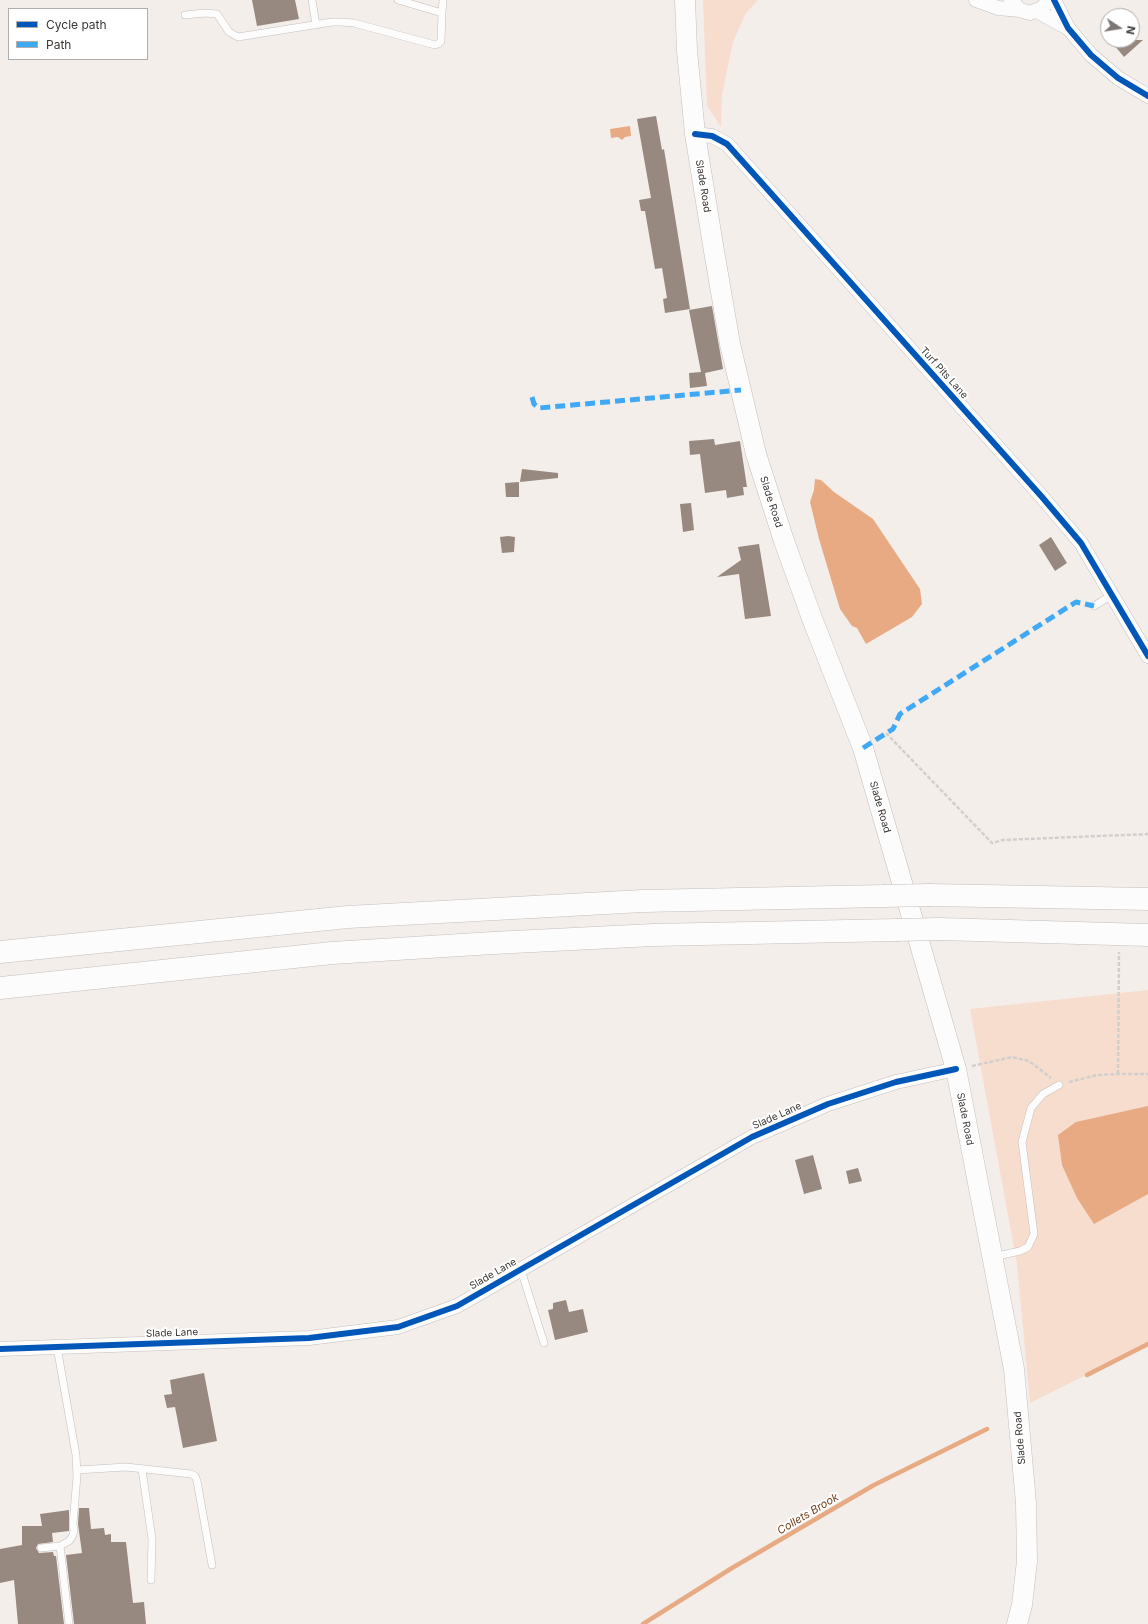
<!DOCTYPE html>
<html>
<head>
<meta charset="utf-8">
<style>
  body { margin:0 }
  #map { position:relative; width:1148px; height:1624px; overflow:hidden; background:#f4eeeb; font-family:Inter,sans-serif }
  canvas { display:block }
  .legend { position:absolute; left:8px; top:8px; width:140px; height:52px; box-sizing:border-box; background:#fff; border:1px solid #b1afae; margin:0; padding:5px 7px; list-style:none; font-size:12px; color:#3b3735 }
  .legend li { display:flex; align-items:center; gap:8px; height:20px }
  .legend b { width:20px; border:1px solid #b1afae }
  .north { position:absolute; left:1100px; top:8px; width:40px; height:40px; box-sizing:border-box; background:#fff; border:1px solid #b1afae; border-radius:50%; rotate:102deg; font-size:11px; font-weight:700; line-height:16px; text-align:center; color:#3b3735 }
  .north::after { content:''; display:block; margin:auto; width:14px; height:18px; background:#7c7775; clip-path:polygon(50% 0,100% 100%,50% 72%,0 100%) }
</style>
</head>
<body>
<div id="map">
<canvas width="1148" height="1624"></canvas>
<ul class="legend">
<li><b style="height:5px;background:#0057b8"></b>Cycle path</li>
<li><b style="height:5px;background:#3fa9f5"></b>Path</li>
</ul>
<div class="north">N</div>
</div>
<script>
const ctx = document.querySelector('canvas').getContext('2d');
ctx.lineJoin = 'round';
function fillPath(path, color) {
  ctx.fillStyle = color;
  ctx.fill(path, 'evenodd');
}
function shape(rows) {
  const path = new Path2D();
  for (const r of rows) {
    path.moveTo(r[0], r[1]);
    for (let i = 2; i < r.length; i += 2) path.lineTo(r[i], r[i + 1]);
  }
  return path;
}
function stroke(path, color, width, dash) {
  ctx.strokeStyle = color;
  ctx.lineWidth = width;
  ctx.lineCap = dash ? 'butt' : 'round';
  ctx.setLineDash(dash || []);
  ctx.stroke(path);
}
function drawText(font, color, halo, rows, align = 'center') {
  ctx.font = font + ' Inter,sans-serif';
  ctx.lineWidth = 4;
  ctx.setLineDash([]);
  ctx.textBaseline = 'middle';
  ctx.strokeStyle = halo;
  ctx.fillStyle = color;
  for (const [text, x, y, turn = 0] of rows) {
    ctx.save();
    ctx.translate(x, y);
    ctx.rotate((+turn || 0) * Math.PI / 180);
    ctx.textAlign = isNaN(turn) ? turn : align;
    if (halo) ctx.strokeText(text, 0, 0);
    ctx.fillText(text, 0, 0);
    ctx.restore();
  }
}
const green = shape([
  [703,0,758,0,746,13,733,42,722,95,721,127,707,106],
  [1148,990,1148,1344,1030,1403,1017,1264,970,1009]
]);
const water = shape([
  [630,126,631,136,625,137,622,140,618,137,611,138,610,129],
  [815,479,821,480,834,492,873,519,920,589,922,604,912,617,866,644,857,628,852,626,840,609,819,539,810,502,814,490],
  [1148,1106,1148,1194,1094,1224,1077,1198,1062,1165,1058,1135,1076,1122]
]);
const stream = shape([
  [1087,1375,1148,1344],
  [643,1624,732,1568,874,1485,987,1429]
]);
const building = shape([
  [252,0,295,0,299,19,257,26],
  [1110,40,1143,40,1124,57],
  [656,116,662,150,664,149,690,309,665,313,663,299,667,298,662,268,655,269,645,211,641,211,639,200,651,198,637,119],
  [712,306,723,369,705,373,707,386,690,388,689,373,701,372,689,310],
  [714,439,715,445,740,441,747,487,743,487,744,495,727,498,726,490,705,493,700,454,690,455,689,441],
  [522,469,558,473,558,478,520,482],
  [519,482,519,497,506,497,505,483],
  [691,503,694,530,683,532,680,504],
  [508,536,515,537,514,552,502,553,500,537],
  [1051,537,1067,563,1055,571,1039,545],
  [759,544,771,616,745,619,739,574,717,577,741,560,738,547],
  [813,1155,822,1189,804,1194,795,1160],
  [858,1168,862,1181,849,1184,846,1171],
  [566,1300,569,1312,583,1309,588,1332,555,1340,548,1310,553,1309,553,1303],
  [204,1373,217,1441,183,1448,175,1407,167,1408,164,1395,172,1394,170,1380],
  [79,1508,89,1508,91,1529,104,1528,105,1535,111,1534,111,1542,126,1542,133,1603,144,1602,146,1624,74,1624,66,1555,82,1553,78,1524],
  [69,1510,69,1531,52,1533,53,1542,38,1544,36,1548,39,1553,53,1552,54,1556,56,1556,64,1624,18,1624,14,1580,0,1583,0,1549,22,1545,22,1526,42,1526,40,1514]
]);
const path = shape([
  [886,733,992,843,1003,840,1148,834],
  [972,1066,1012,1057,1029,1061,1051,1078],
  [1118,1074,1119,952],
  [1069,1082,1097,1075,1118,1074,1148,1074]
]);
const lane = shape([
  [312,0,316,25],
  [398,0,442,13,443,0],
  [185,15,205,13,217,14,229,32,238,37,332,22,341,22,354,23,435,45,438,44,441,41,442,13],
  [1094,606,1112,595],
  [993,1257,1020,1251,1028,1247,1034,1234,1022,1142,1031,1108,1043,1094,1059,1085],
  [521,1270,544,1343],
  [142,1469,152,1539,151,1580],
  [77,1470,126,1467,191,1474,195,1476,197,1481,212,1565],
  [60,1546,69,1624],
  [41,1548,60,1546,69,1541,72,1537,74,1531,73,1524,77,1476,76,1455,57,1347]
]);
const street = shape([
  [976,0,998,8,1020,10],
  [1011,0,1020,10,1030,13,1042,8,1049,0],
  [1054,0,1068,28,1091,55,1118,78,1148,96],
  [1037,11,1068,28],
  [695,134,712,136,727,144,1042,497,1081,543,1148,656],
  [0,1349,309,1338,398,1327,457,1306,752,1137,828,1104,896,1082,956,1069]
]);
const secondary = shape([
  [685,0,687,51,695,134,714,251,730,344,756,454,784,541,813,621,863,748,956,1069,1014,1369,1026,1503,1027,1561,1022,1605,1017,1624]
]);
const highway = shape([
  [930,895,1148,899],
  [940,929,1148,935],
  [0,952,348,917,643,901,884,896],
  [0,988,332,953,493,943,653,935,896,930]
]);
const highwayBridge = shape([
  [884,896,930,895],
  [896,930,940,929]
]);
const quiet = shape([
  [532,397,534,404,539,408,741,390],
  [863,748,893,729,900,714,1076,602,1094,606]
]);
const cycleway = shape([
  [1054,0,1068,28,1091,55,1118,78,1148,96],
  [695,134,712,136,727,144,1042,497,1081,543,1148,656],
  [0,1349,309,1338,398,1327,457,1306,752,1137,828,1104,896,1082,956,1069]
]);
const streetNames = [
  ["Slade Road",703,186,81],
  ["Turf Pits Lane",944,373,48],
  ["Slade Road",771,502,72],
  ["Slade Road",880,807,74],
  ["Slade Lane",777,1116,-24],
  ["Slade Road",965,1119,79],
  ["Slade Lane",493,1274,-30],
  ["Slade Lane",172,1333,-2],
  ["Slade Road",1020,1438,-95]
];
const waterNames = [
  ["Collets Brook",808,1514,-31]
];
fillPath(green, '#f7ddce');
fillPath(water, '#e7aa83');
stroke(stream, '#e7aa83', 4.5);
fillPath(building, '#97897f');
stroke(lane, '#c3bfbc', 8);
stroke(street, '#c3bfbc', 15);
stroke(secondary, '#c3bfbc', 21);
stroke(highway, '#c3bfbc', 23);
stroke(path, '#d1cfce', 2.5, [4, 2]);
stroke(lane, '#fdfcfc', 7);
stroke(street, '#fdfcfc', 14);
stroke(secondary, '#fdfcfc', 20);
stroke(highway, '#fdfcfc', 22);
stroke(highwayBridge, '#c3bfbc', 23, []);
stroke(highwayBridge, '#fdfcfc', 22);
stroke(quiet, '#3fa9f5', 5, [10, 5]);
stroke(cycleway, '#0057b8', 6);
drawText('10px', '#3b3735', '#fff', streetNames);
drawText('italic 11px', '#774019', '#fff', waterNames);
</script>
</body>
</html>
